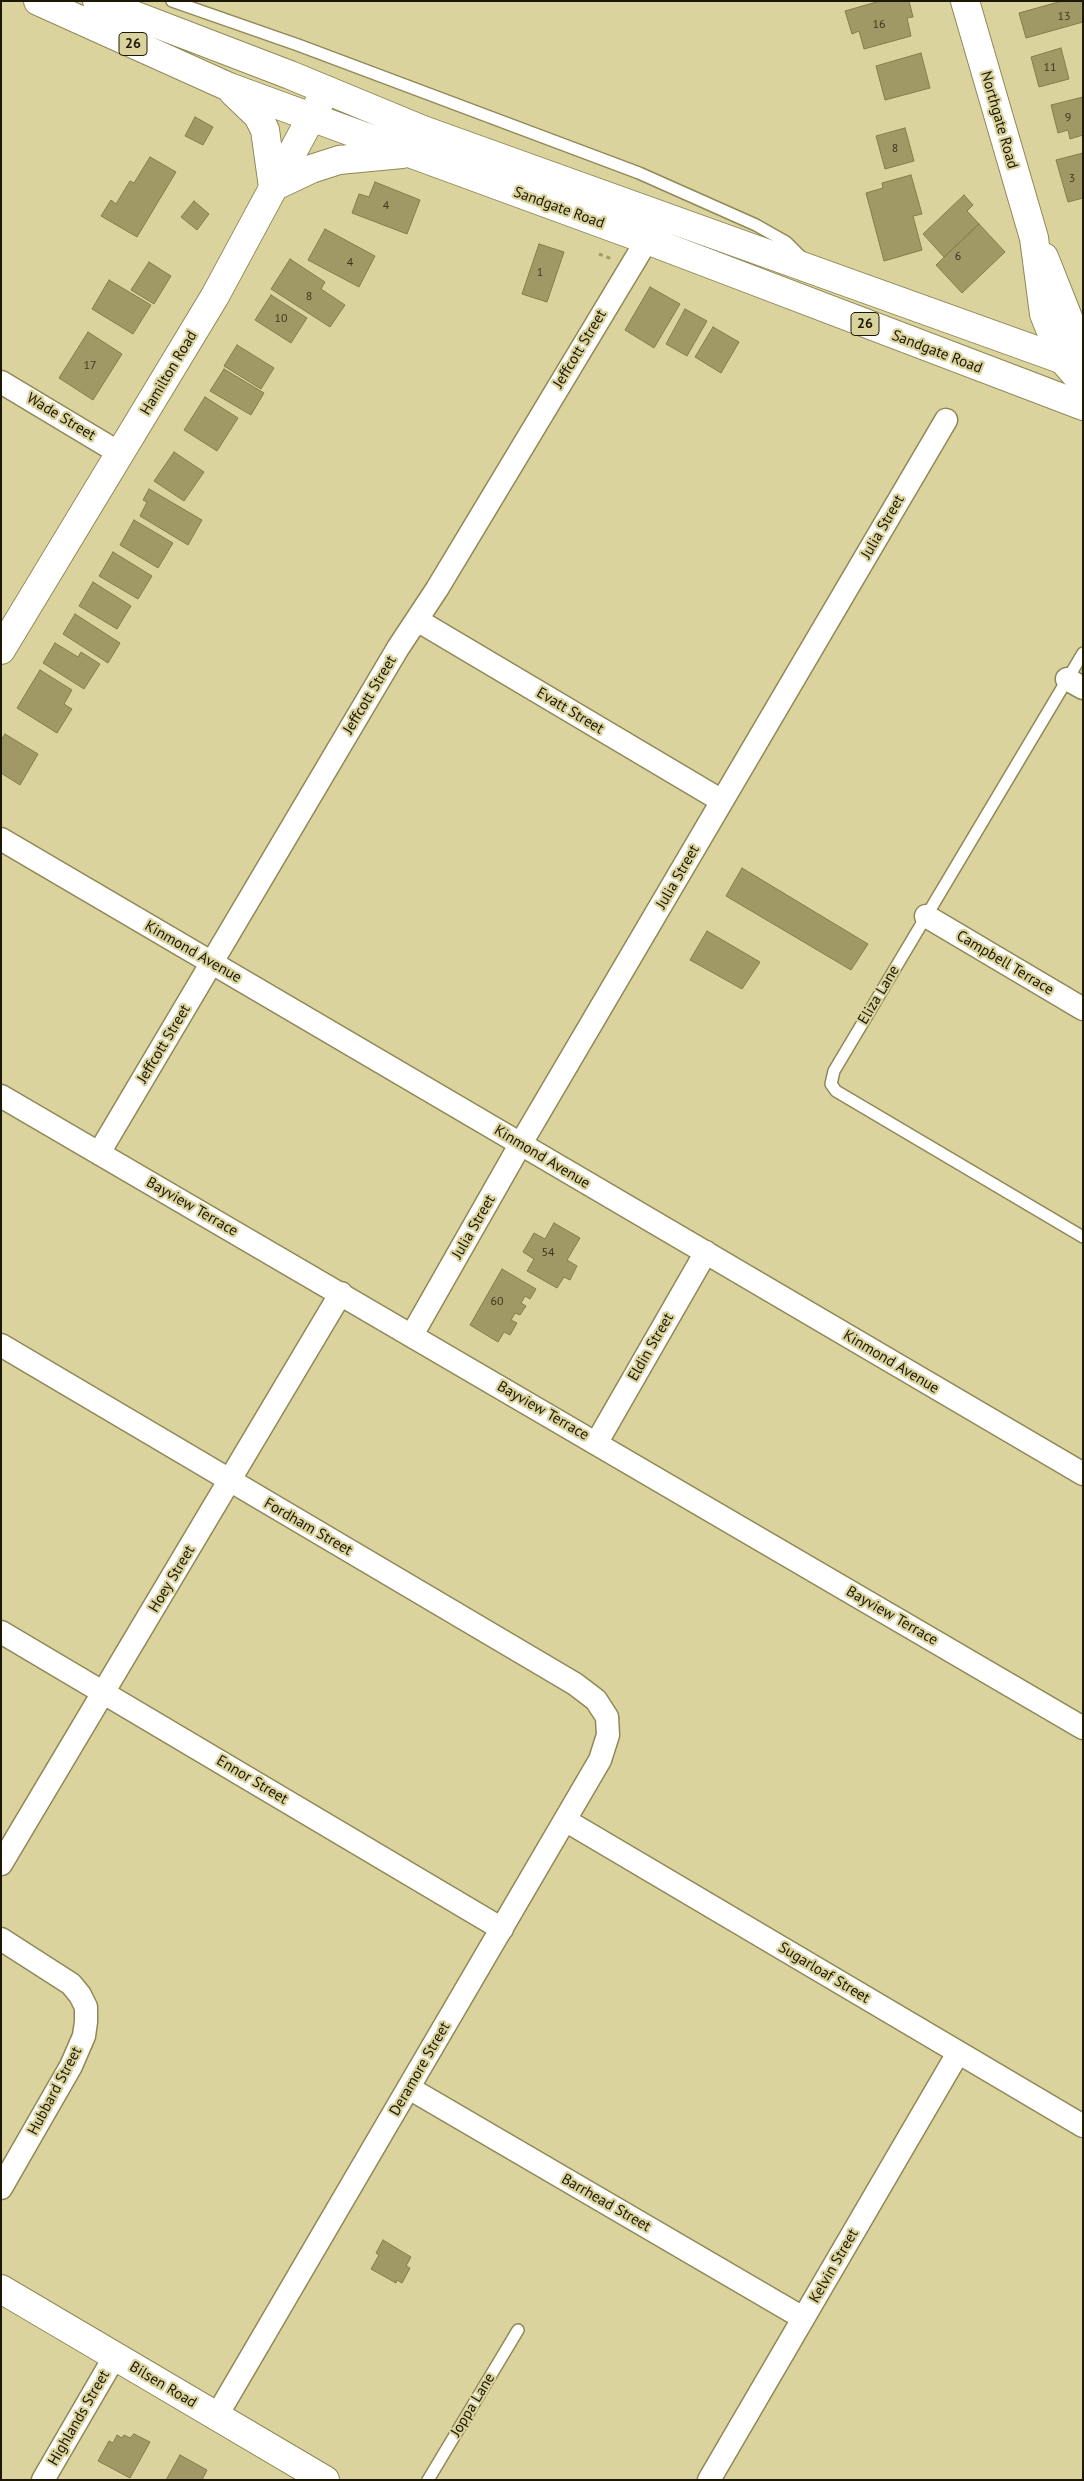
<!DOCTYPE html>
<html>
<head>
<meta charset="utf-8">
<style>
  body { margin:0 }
  #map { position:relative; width:1084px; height:2481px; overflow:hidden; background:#dbd39d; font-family:"PT Sans",sans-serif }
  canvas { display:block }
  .frame { position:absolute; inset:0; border:2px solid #1c1804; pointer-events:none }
</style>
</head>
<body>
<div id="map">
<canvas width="1084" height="2481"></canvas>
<div class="frame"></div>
</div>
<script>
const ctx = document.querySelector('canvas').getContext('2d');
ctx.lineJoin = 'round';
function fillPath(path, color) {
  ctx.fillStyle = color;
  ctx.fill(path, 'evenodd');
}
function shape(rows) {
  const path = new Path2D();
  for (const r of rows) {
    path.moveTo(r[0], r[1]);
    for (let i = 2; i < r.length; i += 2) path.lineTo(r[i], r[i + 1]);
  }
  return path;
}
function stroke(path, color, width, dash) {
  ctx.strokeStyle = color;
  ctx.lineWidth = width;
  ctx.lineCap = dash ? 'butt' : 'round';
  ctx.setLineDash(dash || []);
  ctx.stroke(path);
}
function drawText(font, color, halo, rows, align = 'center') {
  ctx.font = font + ' "PT Sans",sans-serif';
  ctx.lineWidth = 4.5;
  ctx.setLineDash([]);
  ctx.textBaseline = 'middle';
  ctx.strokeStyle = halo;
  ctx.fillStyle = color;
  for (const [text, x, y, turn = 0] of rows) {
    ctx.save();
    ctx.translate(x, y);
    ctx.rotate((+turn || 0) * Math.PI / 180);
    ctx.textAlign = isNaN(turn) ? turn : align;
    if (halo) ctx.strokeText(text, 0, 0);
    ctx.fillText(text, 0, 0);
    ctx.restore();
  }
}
const building = shape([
  [880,1,909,1,913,17,907,18,911,36,864,49,859,31,852,34,845,11,880,1],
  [1062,1,1083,1,1083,22,1026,38,1019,13,1062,1],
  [1061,48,1069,79,1039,87,1031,57,1061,48],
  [921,53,930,88,885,100,876,66,921,53],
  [1083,97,1083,135,1070,139,1068,130,1058,133,1051,105,1083,97],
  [195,117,213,127,203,145,185,136,195,117],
  [905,128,914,161,885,169,876,136,905,128],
  [1083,153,1083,198,1068,202,1056,160,1083,153],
  [150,157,176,172,137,237,101,216,111,200,116,204,130,181,134,183,150,157],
  [911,175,922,214,913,216,922,250,884,261,866,193,883,188,882,183,911,175],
  [375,182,420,200,407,234,352,213,359,194,369,197,375,182],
  [964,195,973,205,967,211,979,224,944,257,923,234,964,195],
  [194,201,209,214,197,230,181,217,194,201],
  [979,224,1005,252,962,293,936,265,979,224],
  [325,229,375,256,359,287,308,260,325,229],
  [539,244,564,252,547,302,522,294,539,244],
  [290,259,325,282,321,289,345,305,330,327,271,289,290,259],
  [149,262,171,276,154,304,131,290,149,262],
  [109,280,151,305,133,334,92,309,109,280],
  [650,287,680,304,654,348,625,330,650,287],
  [271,295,307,318,291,343,255,320,271,295],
  [685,309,707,321,687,356,666,344,685,309],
  [713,327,739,342,721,373,695,357,713,327],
  [88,332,122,354,93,400,59,378,88,332],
  [237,345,274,368,261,389,224,366,237,345],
  [224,369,264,393,251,415,210,391,224,369],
  [205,397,238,418,217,451,184,430,205,397],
  [174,452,204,472,184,501,154,481,174,452],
  [149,489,202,520,188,545,140,516,147,502,143,500,149,489],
  [134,520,173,543,158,568,120,545,134,520],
  [113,552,152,576,138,599,99,576,113,552],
  [93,582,131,606,117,629,79,606,93,582],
  [75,614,120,643,108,663,63,634,75,614],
  [55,643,78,657,81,652,100,664,84,689,43,663,55,643],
  [40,670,72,690,64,704,72,709,57,733,17,708,40,670],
  [5,734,38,754,20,785,1,773,1,740,5,734],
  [742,868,868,944,851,970,726,896,742,868],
  [707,931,760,962,742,989,690,960,707,931],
  [554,1223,580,1238,567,1260,577,1266,570,1280,564,1277,557,1288,527,1271,534,1259,523,1252,534,1233,545,1239,554,1223],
  [502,1269,536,1289,530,1299,525,1296,521,1303,526,1306,520,1315,515,1313,511,1320,517,1323,510,1335,504,1332,498,1342,470,1325,502,1269],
  [383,2240,411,2257,406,2266,410,2268,402,2283,397,2280,396,2283,371,2269,379,2255,376,2253,383,2240],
  [134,2434,150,2442,130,2478,98,2461,109,2441,113,2443,117,2435,122,2438,124,2435,130,2438,134,2434],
  [180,2455,207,2470,202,2480,166,2480,180,2455]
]);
const path = shape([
  [599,254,612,259]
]);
const service = shape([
  [172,1,298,45,639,173,756,225,786,242,802,258],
  [1083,653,834,1071,831,1084,836,1091,1083,1237],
  [428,2480,518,2330]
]);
const minor = shape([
  [1,382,121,454],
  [417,620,722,801],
  [1067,679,1083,688],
  [1,839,1083,1474],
  [926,916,1083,1009],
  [1,1096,1083,1728],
  [99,1153,398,648,437,589,647,240],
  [412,1335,520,1145,946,420],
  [1,1345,575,1684,596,1700,607,1717,608,1735,600,1760,216,2417],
  [597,1442,706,1252],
  [1,1632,502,1929],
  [565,1820,1083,2126],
  [1,1864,341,1293],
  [1,1939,71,1984,80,1995,86,2007,86,2022,84,2036,71,2066,1,2188],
  [409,2088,803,2318],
  [43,2480,115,2356],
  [709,2480,958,2053]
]);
const tertiary = shape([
  [965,1,1034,238,1044,314,1062,359,1083,383],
  [1044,257,1083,355],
  [1,2289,325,2480]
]);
const secondary = shape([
  [1,650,215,296,326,90]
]);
const trunk = shape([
  [38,1,229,87,647,240,1083,406],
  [97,1,290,75,423,130,1083,367],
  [233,92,258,116,265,130,273,187,311,169,339,160,402,154]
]);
const numberNames = [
  ["13",1064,17],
  ["16",879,25],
  ["11",1050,68],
  ["9",1068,118],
  ["8",895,149],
  ["3",1072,179],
  ["4",386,206],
  ["6",958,257],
  ["4",350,263],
  ["1",540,273],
  ["8",309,297],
  ["10",281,319],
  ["17",90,366],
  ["54",548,1253],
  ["60",497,1302]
];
const shields = [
  [133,44,28],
  [865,324,28]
];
const shieldNames = [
  ["26",133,44],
  ["26",865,324]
];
const streetNames = [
  ["Northgate Road",999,120,74],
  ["Sandgate Road",559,208,20],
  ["Jeffcott Street",580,349,-59],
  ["Sandgate Road",937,352,21],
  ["Hamilton Road",169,373,-59],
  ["Wade Street",61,417,31],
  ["Julia Street",883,527,-60],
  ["Jeffcott Street",370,695,-59],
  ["Evatt Street",570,711,31],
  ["Julia Street",678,877,-60],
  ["Kinmond Avenue",193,952,30],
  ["Campbell Terrace",1005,963,31],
  ["Eliza Lane",879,995,-59],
  ["Jeffcott Street",164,1044,-59],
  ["Kinmond Avenue",542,1157,31],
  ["Bayview Terrace",192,1207,30],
  ["Julia Street",474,1227,-60],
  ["Eldin Street",651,1347,-60],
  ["Kinmond Avenue",891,1362,31],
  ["Bayview Terrace",543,1411,30],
  ["Fordham Street",308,1527,30],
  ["Hoey Street",172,1579,-59],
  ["Bayview Terrace",892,1616,30],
  ["Ennor Street",252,1780,31],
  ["Sugarloaf Street",824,1973,31],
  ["Deramore Street",420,2069,-60],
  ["Hubbard Street",55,2091,-62],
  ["Barrhead Street",606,2203,30],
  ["Kelvin Street",834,2266,-60],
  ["Bilsen Road",163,2385,31],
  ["Joppa Lane",473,2405,-59],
  ["Highlands Street",79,2418,-60]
];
fillPath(building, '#a09865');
stroke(building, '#847c4a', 1);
stroke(service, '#908856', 14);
stroke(minor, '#908856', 25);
stroke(tertiary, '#908856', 30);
stroke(secondary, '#908856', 30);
stroke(trunk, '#908856', 30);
stroke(path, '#a19a6e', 3, [4, 4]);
stroke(service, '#fff', 11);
stroke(minor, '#fff', 22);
stroke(tertiary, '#fff', 28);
stroke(secondary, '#fff', 28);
stroke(trunk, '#fff', 28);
drawText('12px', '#3d381c', null, numberNames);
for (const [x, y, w] of shields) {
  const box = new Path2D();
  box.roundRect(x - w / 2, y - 11.5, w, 23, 4);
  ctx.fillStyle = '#dbd39d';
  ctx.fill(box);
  stroke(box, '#1c1804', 1);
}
drawText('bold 14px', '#1c1804', null, shieldNames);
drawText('15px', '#1c1804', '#dbd39d', streetNames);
</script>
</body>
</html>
